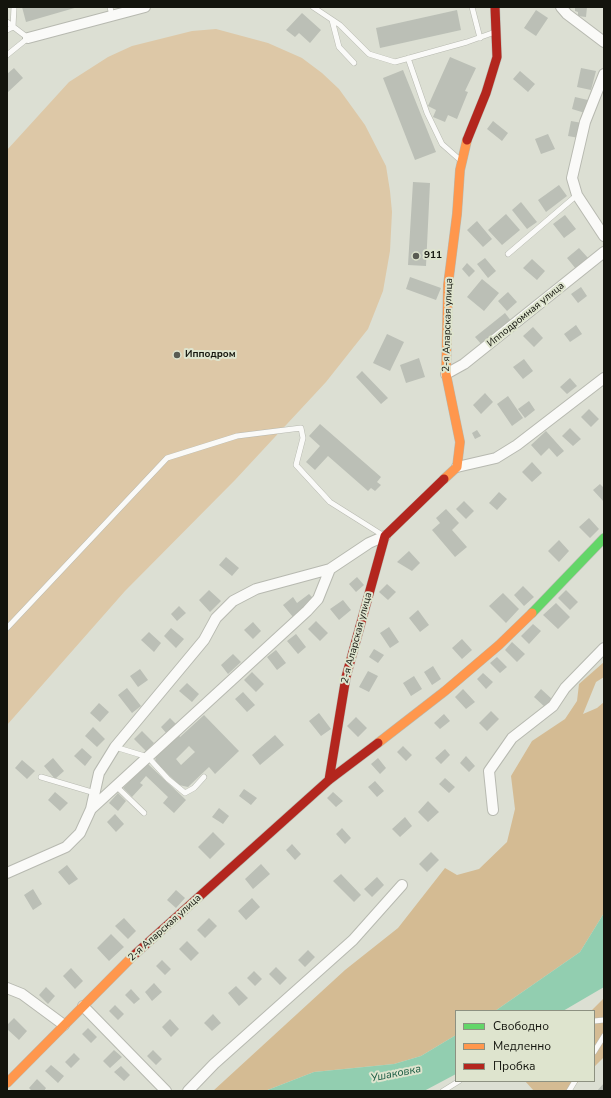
<!DOCTYPE html>
<html>
<head>
<meta charset="utf-8">
<style>
  body { margin:0 }
  #map { position:relative; width:611px; height:1098px; overflow:hidden; background:#dcdfd3; font-family:"Nunito Sans",sans-serif }
  canvas { display:block }
  .frame { position:absolute; inset:0; border:8px solid #13140d; pointer-events:none }
  .legend { position:absolute; left:455px; top:1010px; width:140px; height:72px; box-sizing:border-box; background:#dee4ce; border:1px solid #8d9181; margin:0; padding:5px 7px; list-style:none; font-size:12px; color:#13140d }
  .legend li { display:flex; align-items:center; gap:8px; height:20px }
  .legend b { width:20px; border:1px solid #8d9181 }
</style>
</head>
<body>
<div id="map">
<canvas width="611" height="1098"></canvas>
<div class="frame"></div>
<ul class="legend">
<li><b style="height:5px;background:#63d668"></b>Свободно</li>
<li><b style="height:5px;background:#ff974d"></b>Медленно</li>
<li><b style="height:5px;background:#b3261e"></b>Пробка</li>
</ul>
</div>
<script>
const ctx = document.querySelector('canvas').getContext('2d');
ctx.lineJoin = 'round';
function fillPath(path, color) {
  ctx.fillStyle = color;
  ctx.fill(path, 'evenodd');
}
function shape(rows) {
  const path = new Path2D();
  for (const r of rows) {
    path.moveTo(r[0], r[1]);
    for (let i = 2; i < r.length; i += 2) path.lineTo(r[i], r[i + 1]);
  }
  return path;
}
function stroke(path, color, width, dash) {
  ctx.strokeStyle = color;
  ctx.lineWidth = width;
  ctx.lineCap = dash ? 'butt' : 'round';
  ctx.setLineDash(dash || []);
  ctx.stroke(path);
}
function drawText(font, color, halo, rows, align = 'center') {
  ctx.font = font + ' "Nunito Sans",sans-serif';
  ctx.lineWidth = 4;
  ctx.setLineDash([]);
  ctx.textBaseline = 'middle';
  ctx.strokeStyle = halo;
  ctx.fillStyle = color;
  for (const [text, x, y, turn = 0] of rows) {
    ctx.save();
    ctx.translate(x, y);
    ctx.rotate((+turn || 0) * Math.PI / 180);
    ctx.textAlign = isNaN(turn) ? turn : align;
    if (halo) ctx.strokeText(text, 0, 0);
    ctx.fillText(text, 0, 0);
    ctx.restore();
  }
}
const green = shape([
  [216,29,268,43,302,58,322,73,339,89,365,125,386,166,390,191,392,212,390,251,383,291,368,329,326,382,235,480,125,591,7,725,7,150,69,82,108,57,132,46,192,31]
]);
const forest = shape([
  [604,662,604,677,596,682,583,714,597,708,604,702,604,913,580,952,495,1011,456,1011,456,1035,421,1056,394,1064,314,1072,265,1091,213,1091,345,970,398,928,445,868,457,875,479,869,507,842,515,809,511,776,532,741,565,719,577,701,579,684],
  [604,989,604,1057,594,1067,594,1011,591,1011,603,999],
  [525,1081,579,1081,569,1091,534,1091]
]);
const water = shape([
  [604,913,604,987,563,1011,495,1011,580,952],
  [456,1035,456,1074,424,1091,265,1091,314,1072,394,1064,421,1056]
]);
const building = shape([
  [22,7,78,7,26,22],
  [575,7,587,7,586,17,578,16,578,12,575,11],
  [457,10,461,30,380,48,376,28],
  [536,10,548,18,536,36,524,28],
  [302,13,321,30,310,43,299,33,295,37,286,30],
  [450,57,476,68,465,91,468,92,457,119,448,115,445,122,433,117,436,110,428,106],
  [14,68,23,78,7,93,7,74],
  [581,68,596,71,591,90,577,87],
  [403,70,436,152,415,160,383,78],
  [520,71,535,84,528,92,513,79],
  [575,97,588,100,585,113,572,109],
  [493,121,508,133,502,141,487,129],
  [571,121,582,123,579,138,568,136],
  [548,134,555,149,541,154,535,139],
  [413,182,430,183,426,266,408,265],
  [559,185,567,196,546,212,538,200],
  [521,202,537,222,527,229,512,210],
  [506,214,520,230,502,245,488,230],
  [565,215,576,229,564,238,553,224],
  [477,221,492,239,483,247,467,230],
  [579,248,589,259,576,269,567,258],
  [485,258,496,271,488,278,477,264],
  [532,259,545,271,537,280,523,268],
  [467,263,475,271,469,277,462,269],
  [410,277,441,288,436,300,406,289],
  [482,279,499,293,484,311,467,297],
  [581,287,587,296,578,303,571,294],
  [508,292,517,302,507,311,498,301],
  [505,313,512,322,482,345,475,337],
  [576,325,582,334,570,342,564,334],
  [533,327,543,338,534,347,523,336],
  [387,334,404,342,390,371,373,363],
  [419,358,425,377,406,383,400,365],
  [524,359,533,371,523,379,513,367],
  [362,371,388,398,381,404,356,377],
  [570,378,577,386,567,394,560,387],
  [485,393,493,402,481,414,473,405],
  [508,396,523,418,512,426,497,404],
  [529,401,535,410,525,418,518,409],
  [589,409,599,419,591,427,581,417],
  [320,424,381,477,377,482,381,485,375,491,371,488,368,491,328,456,315,470,306,462,320,446,309,436],
  [570,428,581,439,573,446,562,436],
  [477,430,481,436,475,439,472,433],
  [546,431,564,451,557,457,549,448,541,456,531,445],
  [532,462,542,473,532,482,522,472],
  [600,484,604,488,604,502,593,490],
  [499,492,507,499,497,510,489,503],
  [464,501,474,511,466,519,456,509],
  [446,509,459,523,452,530,467,547,455,557,432,530,440,523,436,518],
  [589,518,599,529,590,538,579,527],
  [559,540,569,551,559,562,548,551],
  [409,551,420,563,412,571,397,562],
  [226,557,239,568,232,576,219,565],
  [357,577,364,585,356,592,349,584],
  [387,584,396,592,388,600,379,592],
  [523,586,534,597,524,606,514,595],
  [209,590,221,601,210,612,199,600],
  [566,590,578,602,570,610,558,598],
  [503,593,519,609,506,623,489,606],
  [309,594,314,599,293,617,283,605,293,597,297,603],
  [343,600,351,610,339,620,330,609],
  [556,603,570,617,558,629,543,615],
  [179,606,186,613,177,621,171,614],
  [418,610,429,625,420,632,409,618],
  [316,621,328,633,320,641,308,629],
  [253,622,261,631,253,639,244,630],
  [533,624,541,631,529,644,521,636],
  [389,627,399,642,390,648,380,633],
  [171,628,184,639,176,648,164,636],
  [149,632,161,643,154,652,141,640],
  [296,634,306,647,298,654,287,641],
  [462,639,472,650,462,659,452,648],
  [512,642,525,654,517,662,505,650],
  [374,649,384,655,378,663,369,657],
  [276,650,286,663,277,670,267,657],
  [233,654,241,662,228,674,221,665],
  [497,657,507,667,500,673,490,663],
  [433,666,441,679,432,685,424,672],
  [140,669,148,680,138,687,130,676],
  [368,671,378,676,369,692,359,687],
  [252,672,264,684,256,692,244,680],
  [483,673,493,682,486,689,477,679],
  [414,676,422,689,411,696,403,683],
  [187,683,199,694,192,702,179,691],
  [127,688,141,706,132,713,118,695],
  [463,689,475,702,466,709,455,697],
  [541,689,553,700,546,708,534,697],
  [243,692,255,705,247,712,235,699],
  [99,703,109,712,100,722,90,713],
  [491,711,499,719,487,731,479,723],
  [319,713,331,729,321,736,309,721],
  [444,714,450,721,440,729,434,723],
  [204,715,239,751,215,774,209,767,188,787,179,785,155,762,156,755,178,734,180,737],
  [189,746,195,752,181,765,176,759],
  [356,717,367,728,358,737,347,726],
  [170,718,177,725,167,734,161,727],
  [93,727,105,739,97,747,85,736],
  [142,731,154,743,146,751,134,739],
  [275,735,284,745,260,765,252,755],
  [403,746,412,755,406,761,397,752],
  [82,748,92,757,85,766,74,756],
  [445,749,450,755,441,764,435,758],
  [466,756,475,766,469,772,460,763],
  [53,758,64,771,55,779,44,766],
  [378,758,386,768,380,774,371,764],
  [22,760,35,771,27,779,15,768],
  [147,763,186,800,174,813,163,803,168,797,146,776,140,783,143,785,132,797,123,788],
  [445,778,455,787,449,793,439,784],
  [375,781,384,791,377,797,368,787],
  [244,789,257,798,251,805,239,796],
  [55,792,68,803,60,811,48,800],
  [333,792,343,801,336,807,327,798],
  [118,793,126,801,118,811,109,803],
  [428,801,439,812,428,822,418,812],
  [219,808,229,816,223,824,212,817],
  [115,814,124,824,116,832,107,822],
  [405,817,412,826,400,837,392,829],
  [342,828,351,838,345,844,336,834],
  [213,832,225,844,210,859,198,847],
  [292,844,301,854,295,860,286,850],
  [431,852,439,860,427,872,419,864],
  [261,864,270,874,253,889,245,879],
  [67,865,78,879,69,885,58,872],
  [341,874,361,895,354,902,333,881],
  [377,877,384,885,372,897,364,889],
  [33,889,42,904,33,910,24,895],
  [176,890,185,898,176,908,167,900],
  [252,898,260,907,246,920,238,911],
  [124,918,136,931,128,939,115,926],
  [209,918,217,926,205,938,197,930],
  [111,934,124,947,109,961,97,948],
  [187,941,199,953,191,961,179,949],
  [308,950,315,957,305,967,298,960],
  [162,960,171,969,165,975,156,966],
  [276,967,287,978,280,985,269,974],
  [71,968,83,981,75,989,63,976],
  [254,971,262,979,255,986,247,978],
  [154,983,162,992,152,1001,145,992],
  [236,986,248,998,239,1006,228,993],
  [46,987,55,996,48,1004,39,995],
  [131,989,140,999,134,1004,125,995],
  [115,1005,124,1014,118,1020,109,1011],
  [213,1014,221,1023,212,1031,204,1023],
  [14,1018,27,1031,19,1040,7,1029,7,1025],
  [170,1019,179,1029,171,1037,162,1027],
  [88,1028,97,1037,91,1043,82,1034],
  [114,1050,122,1057,110,1068,103,1061],
  [153,1050,162,1059,156,1065,147,1056],
  [74,1053,80,1059,71,1068,65,1062],
  [51,1065,64,1076,58,1083,45,1071],
  [121,1066,130,1075,124,1081,114,1072],
  [37,1079,46,1088,44,1091,32,1091,29,1088],
  [604,1083,604,1091,597,1091]
]);
const lane = shape([
  [110,7,112,16],
  [313,7,340,25,369,54,395,62,467,42,495,32],
  [472,7,480,38],
  [332,20,339,47,354,63],
  [7,22,28,38,7,55],
  [7,30,13,27,14,7],
  [408,58,427,113,442,144,459,159],
  [508,254,577,195],
  [7,628,167,458,237,436,301,428,303,438,296,465,330,502,384,536],
  [115,747,148,757,168,779,185,793,194,788,204,777],
  [41,777,95,793],
  [116,786,144,813],
  [594,1021,604,1020],
  [594,1052,604,1036],
  [443,1091,459,1081],
  [569,1091,575,1081]
]);
const street = shape([
  [561,7,567,14,604,42],
  [28,38,145,7],
  [604,74,585,122,572,178,577,195,604,236],
  [446,374,464,364,604,252],
  [457,467,496,458,517,445,604,378],
  [91,809,99,773,115,747,204,640,216,618,233,601,256,589,330,569,369,543,385,536],
  [493,810,489,771,512,738,553,706,565,688,604,648],
  [7,873,66,847,80,833,91,809,307,611,318,599,330,569],
  [7,988,22,994,64,1025],
  [83,1006,166,1091],
  [188,1091,214,1064,353,940,402,885]
]);
const fast = shape([
  [532,613,604,538]
]);
const slow = shape([
  [444,479,457,467,460,442,446,374,448,285,457,214,460,170,467,140],
  [378,743,445,691,499,645,532,613],
  [7,1083,133,956]
]);
const jam = shape([
  [467,140,486,93,497,57,495,7],
  [329,780,346,677,385,536,444,479],
  [133,956,329,780,378,743]
]);
const markers = [
  [416,256,4,"#595b52"],
  [177,355,4,"#595b52"]
];
const poiNames = [
  ["911",424,256],
  ["Ипподром",185,355]
];
const streetNames = [
  ["Ипподромная улица",526,315,-39],
  ["2-я Аларская улица",448,325,-88],
  ["2-я Аларская улица",357,638,-75],
  ["2-я Аларская улица",165,928,-42]
];
const waterNames = [
  ["Ушаковка",396,1074,-11]
];
fillPath(green, '#ddc8a7');
fillPath(forest, '#d4bb93');
fillPath(water, '#92ceb0');
fillPath(building, '#bbbfb6');
stroke(lane, '#b7b9b0', 6);
stroke(street, '#b7b9b0', 12);
stroke(fast, '#b7b9b0', 10);
stroke(slow, '#b7b9b0', 10);
stroke(jam, '#b7b9b0', 10);
stroke(lane, '#fafaf8', 5);
stroke(street, '#fafaf8', 10);
stroke(fast, '#63d668', 9);
stroke(slow, '#ff974d', 9);
stroke(jam, '#b3261e', 9);
for (const [x, y, r, color] of markers) {
  const dot = new Path2D();
  dot.arc(x, y, r, 0, 2 * Math.PI);
  ctx.fillStyle = color;
  ctx.fill(dot);
  stroke(dot, '#dee4ce', 1.5);
}
drawText('bold 10px', '#13140d', '#dee4ce', poiNames, 'left');
drawText('10px', '#13140d', '#dee4ce', streetNames);
drawText('italic 11px', '#175940', '#dee4ce', waterNames);
</script>
</body>
</html>
